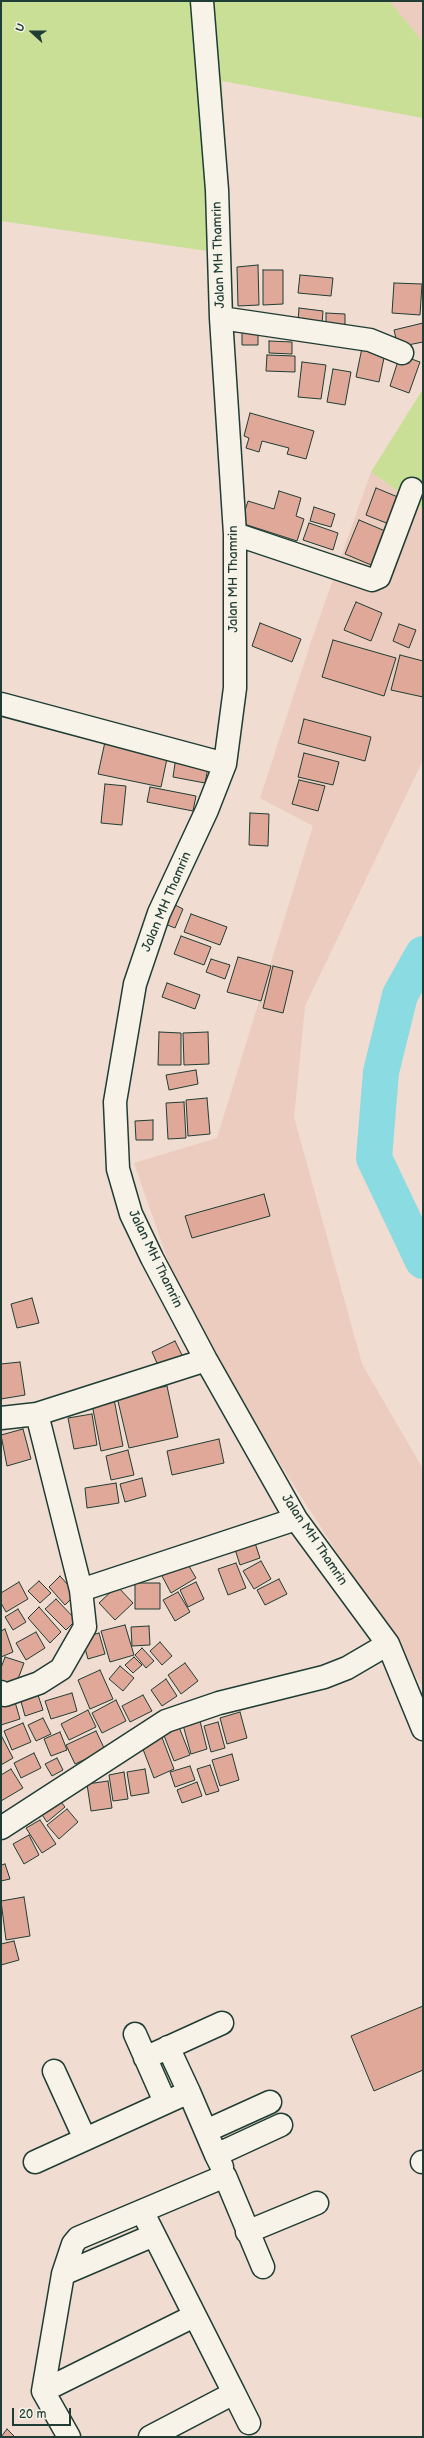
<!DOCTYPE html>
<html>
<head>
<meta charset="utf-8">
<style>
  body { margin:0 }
  #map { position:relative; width:424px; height:2438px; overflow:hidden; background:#f0dcd0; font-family:"Balsamiq Sans",sans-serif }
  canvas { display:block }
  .frame { position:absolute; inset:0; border:2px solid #1f3d34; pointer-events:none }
  .north { position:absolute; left:12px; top:12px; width:40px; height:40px; -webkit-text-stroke:3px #f7f3e8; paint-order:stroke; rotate:291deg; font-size:11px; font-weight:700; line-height:16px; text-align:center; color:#1f3d34 }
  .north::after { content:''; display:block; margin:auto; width:14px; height:18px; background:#1f3d34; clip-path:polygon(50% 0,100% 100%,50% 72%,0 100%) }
  .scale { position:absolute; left:12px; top:2408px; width:59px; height:18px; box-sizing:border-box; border:2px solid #1f3d34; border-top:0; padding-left:5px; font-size:12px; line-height:14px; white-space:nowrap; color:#1f3d34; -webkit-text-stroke:3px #f7f3e8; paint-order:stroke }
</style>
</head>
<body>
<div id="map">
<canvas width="424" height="2438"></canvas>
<div class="frame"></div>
<div class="north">U</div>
<div class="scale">20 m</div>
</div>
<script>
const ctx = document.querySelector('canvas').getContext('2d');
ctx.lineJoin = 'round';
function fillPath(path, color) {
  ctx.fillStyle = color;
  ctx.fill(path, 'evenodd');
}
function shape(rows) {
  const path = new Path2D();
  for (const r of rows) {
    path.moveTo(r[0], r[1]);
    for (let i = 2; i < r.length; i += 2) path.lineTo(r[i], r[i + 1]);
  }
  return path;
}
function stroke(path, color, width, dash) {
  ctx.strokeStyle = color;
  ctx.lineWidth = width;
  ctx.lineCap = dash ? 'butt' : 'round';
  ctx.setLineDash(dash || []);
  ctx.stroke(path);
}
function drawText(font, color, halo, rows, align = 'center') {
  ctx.font = font + ' "Balsamiq Sans",sans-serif';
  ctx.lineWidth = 3;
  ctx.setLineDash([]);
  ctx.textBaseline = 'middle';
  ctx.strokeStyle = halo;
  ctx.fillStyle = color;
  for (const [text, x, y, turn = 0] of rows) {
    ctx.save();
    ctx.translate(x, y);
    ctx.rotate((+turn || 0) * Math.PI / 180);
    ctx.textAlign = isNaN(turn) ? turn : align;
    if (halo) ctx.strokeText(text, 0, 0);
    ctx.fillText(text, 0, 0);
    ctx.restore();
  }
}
const built = shape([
  [389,1,423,1,423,42,391,4],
  [371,472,423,509,423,760,305,1006,294,1117,362,1364,423,1469,423,1687,189,1321,134,1163,217,1138,313,826,260,798,311,642]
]);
const green = shape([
  [1,1,389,1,423,42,423,118,222,81,228,254,1,221],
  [423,389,423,509,371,472]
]);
const river = shape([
  [423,954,400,995,381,1072,374,1158,423,1261]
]);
const building = shape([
  [258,265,259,305,238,306,237,267,258,265],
  [263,270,283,270,283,304,263,305,263,270],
  [300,275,333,278,331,296,298,293,300,275],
  [394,283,422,284,420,315,392,313,394,283],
  [299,308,323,311,322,324,298,322,299,308],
  [326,313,345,314,345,325,326,324,326,313],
  [423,323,423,342,398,347,394,330,423,323],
  [242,329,258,329,258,345,242,345,242,329],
  [269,341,292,342,292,354,269,353,269,341],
  [362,348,385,353,379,382,356,377,362,348],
  [267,355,295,356,295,372,266,371,267,355],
  [400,355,420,362,409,393,390,386,400,355],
  [302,362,326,365,321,399,298,397,302,362],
  [333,369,351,372,345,405,327,402,333,369],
  [250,413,314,431,306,459,287,454,289,448,262,441,259,452,246,448,249,438,244,436,250,413],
  [376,488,405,500,394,526,366,515,376,488],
  [279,491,301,498,296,516,304,519,297,541,241,523,248,501,274,509,279,491],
  [314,507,335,514,331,527,310,521,314,507],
  [359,520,390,533,376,567,345,554,359,520],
  [309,523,338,533,333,550,303,540,309,523],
  [356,602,382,613,371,641,344,630,356,602],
  [260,623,301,639,292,662,252,646,260,623],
  [399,624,416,630,409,648,393,641,399,624],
  [333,640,396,658,384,696,322,677,333,640],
  [400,655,423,661,423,697,391,690,400,655],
  [304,719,371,737,365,761,298,743,304,719],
  [105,742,168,754,161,787,98,774,105,742],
  [304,753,339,762,333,785,298,777,304,753],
  [176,757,209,763,205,783,173,777,176,757],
  [299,780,325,786,318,811,292,804,299,780],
  [105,784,126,786,122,825,101,823,105,784],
  [150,787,196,796,193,811,147,802,150,787],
  [250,813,269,814,268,846,249,845,250,813],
  [173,904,183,909,175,928,165,924,173,904],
  [191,914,227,927,220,945,184,932,191,914],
  [181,936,211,947,204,965,174,954,181,936],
  [238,957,271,966,261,1001,227,992,238,957],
  [211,959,230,965,225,979,206,972,211,959],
  [273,966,293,971,283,1013,263,1008,273,966],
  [167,983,200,995,195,1009,162,997,167,983],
  [159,1032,181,1033,181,1065,158,1065,159,1032],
  [208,1032,209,1064,184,1065,183,1033,208,1032],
  [196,1070,198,1084,169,1090,166,1075,196,1070],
  [207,1098,210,1134,188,1136,186,1100,207,1098],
  [184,1102,186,1138,168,1139,166,1103,184,1102],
  [153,1120,153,1140,136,1140,135,1121,153,1120],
  [264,1194,270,1216,192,1238,185,1216,264,1194],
  [32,1298,39,1323,17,1328,11,1304,32,1298],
  [175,1341,185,1361,161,1372,152,1352,175,1341],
  [20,1362,25,1395,1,1399,1,1364,20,1362],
  [167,1386,178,1437,129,1448,117,1397,167,1386],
  [114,1399,123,1446,101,1451,92,1404,114,1399],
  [92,1414,97,1445,74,1449,68,1418,92,1414],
  [23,1429,31,1459,7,1466,1,1435,23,1429],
  [219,1439,224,1463,172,1475,167,1451,219,1439],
  [128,1450,134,1475,111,1480,106,1456,128,1450],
  [142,1478,146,1496,125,1502,120,1484,142,1478],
  [116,1483,119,1503,87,1508,85,1488,116,1483],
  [254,1540,260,1558,240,1565,234,1546,254,1540],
  [186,1561,196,1578,171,1593,161,1574,186,1561],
  [261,1561,271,1579,254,1589,243,1571,261,1561],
  [236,1563,246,1588,228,1595,218,1569,236,1563],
  [60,1576,76,1594,65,1605,49,1587,60,1576],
  [279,1579,287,1594,265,1605,257,1590,279,1579],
  [39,1581,51,1593,40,1603,28,1591,39,1581],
  [19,1582,28,1599,6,1612,1,1603,1,1593,19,1582],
  [196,1582,204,1599,188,1607,180,1590,196,1582],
  [135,1583,160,1583,160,1609,135,1609,135,1583],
  [117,1586,133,1603,115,1620,99,1603,117,1586],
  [178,1592,190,1612,175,1621,163,1600,178,1592],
  [56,1599,76,1620,66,1630,45,1609,56,1599],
  [39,1607,61,1632,50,1643,28,1618,39,1607],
  [18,1609,26,1622,13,1630,5,1617,18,1609],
  [125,1625,134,1655,110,1662,101,1631,125,1625],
  [149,1626,150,1645,132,1646,131,1627,149,1626],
  [5,1629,13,1652,1,1657,1,1631,5,1629],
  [36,1632,45,1648,26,1660,16,1643,36,1632],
  [99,1633,105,1654,88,1659,82,1638,99,1633],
  [160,1642,172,1656,162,1665,150,1651,160,1642],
  [142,1648,154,1661,146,1668,135,1655,142,1648],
  [5,1657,24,1663,15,1687,1,1682,1,1668,5,1657],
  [134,1657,142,1665,133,1673,125,1665,134,1657],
  [185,1663,198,1681,181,1694,168,1675,185,1663],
  [120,1666,134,1678,123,1691,109,1679,120,1666],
  [100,1670,113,1699,90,1709,78,1680,100,1670],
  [166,1679,177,1696,162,1706,151,1690,166,1679],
  [37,1692,43,1710,25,1716,20,1698,37,1692],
  [72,1693,77,1711,51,1719,45,1701,72,1693],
  [143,1695,152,1711,130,1722,122,1706,143,1695],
  [116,1700,126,1721,102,1733,92,1713,116,1700],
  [15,1702,20,1719,1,1725,1,1707,15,1702],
  [88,1710,96,1727,69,1740,61,1724,88,1710],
  [240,1712,247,1738,227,1744,220,1718,240,1712],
  [43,1718,51,1734,36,1741,28,1725,43,1718],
  [200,1721,207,1749,191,1754,183,1725,200,1721],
  [218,1722,225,1748,211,1752,204,1726,218,1722],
  [23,1723,31,1742,12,1750,4,1731,23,1723],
  [179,1727,190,1755,174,1761,163,1733,179,1727],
  [96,1731,105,1750,75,1764,66,1745,96,1731],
  [60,1732,67,1750,51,1756,44,1739,60,1732],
  [1,1735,13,1758,1,1765,1,1735],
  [161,1735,174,1769,154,1778,141,1744,161,1735],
  [34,1753,41,1768,21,1778,14,1763,34,1753],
  [232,1754,239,1780,220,1786,212,1760,232,1754],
  [57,1758,63,1770,52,1776,45,1764,57,1758],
  [210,1765,219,1791,206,1795,197,1769,210,1765],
  [190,1766,195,1780,175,1787,170,1772,190,1766],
  [11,1769,23,1788,1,1801,1,1775,11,1769],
  [145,1769,149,1793,131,1796,127,1772,145,1769],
  [124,1772,128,1799,113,1801,109,1775,124,1772],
  [108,1781,112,1808,91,1811,87,1784,108,1781],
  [197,1782,202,1796,182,1803,177,1790,197,1782],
  [58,1798,65,1807,47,1822,40,1812,58,1798],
  [67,1809,78,1822,59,1839,47,1825,67,1809],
  [40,1820,56,1844,42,1853,26,1828,40,1820],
  [29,1835,39,1855,24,1864,13,1844,29,1835],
  [5,1864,10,1879,1,1881,1,1865,5,1864],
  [24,1897,30,1936,6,1940,1,1901,24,1897],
  [14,1941,19,1960,1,1965,1,1944,14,1941],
  [423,2006,423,2070,374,2091,351,2036,423,2006],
  [7,2429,15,2437,1,2437,7,2429]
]);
const minor = shape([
  [202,1,217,190,221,318,235,534,235,688,225,764,207,810,159,913,135,984,115,1102,118,1169,131,1214,152,1258,206,1360,296,1519,388,1644,423,1729],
  [221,318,370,340,402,353],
  [235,534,372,580,379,577,412,489],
  [1,704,225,764],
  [37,1414,81,1590],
  [1,1418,37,1414,206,1360],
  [1,1692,5,1695,39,1683,61,1669,85,1627,81,1590,296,1519],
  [1,1828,166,1721,219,1703,324,1677,347,1668,388,1644],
  [135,2034,165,2102],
  [168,2047,189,2092],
  [145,2058,222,2023],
  [54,2071,85,2139],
  [206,2131,270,2102],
  [35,2162,189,2092,216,2155],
  [422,2162,423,2162],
  [222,2167,216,2155,281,2125],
  [142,2211,234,2393,150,2437],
  [247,2232,317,2203],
  [63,2274,154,2235],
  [43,2391,194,2316],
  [234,2393,249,2423],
  [69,2437,43,2391,63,2274,73,2244,78,2238,225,2176,263,2267]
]);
const streetNames = [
  ["Jalan MH Thamrin",219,255,-92],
  ["Jalan MH Thamrin",234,579,-90],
  ["Jalan MH Thamrin",167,902,-67],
  ["Jalan MH Thamrin",155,1259,64],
  ["Jalan MH Thamrin",314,1540,56]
];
fillPath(built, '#ebccbf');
fillPath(green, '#c8df95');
stroke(river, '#8adce2', 36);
fillPath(building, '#e0a898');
stroke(building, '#1f3d34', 1);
stroke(minor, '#1f3d34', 25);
stroke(minor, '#f7f3e8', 22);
drawText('13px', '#1f3d34', '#f7f3e8', streetNames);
</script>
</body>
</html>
